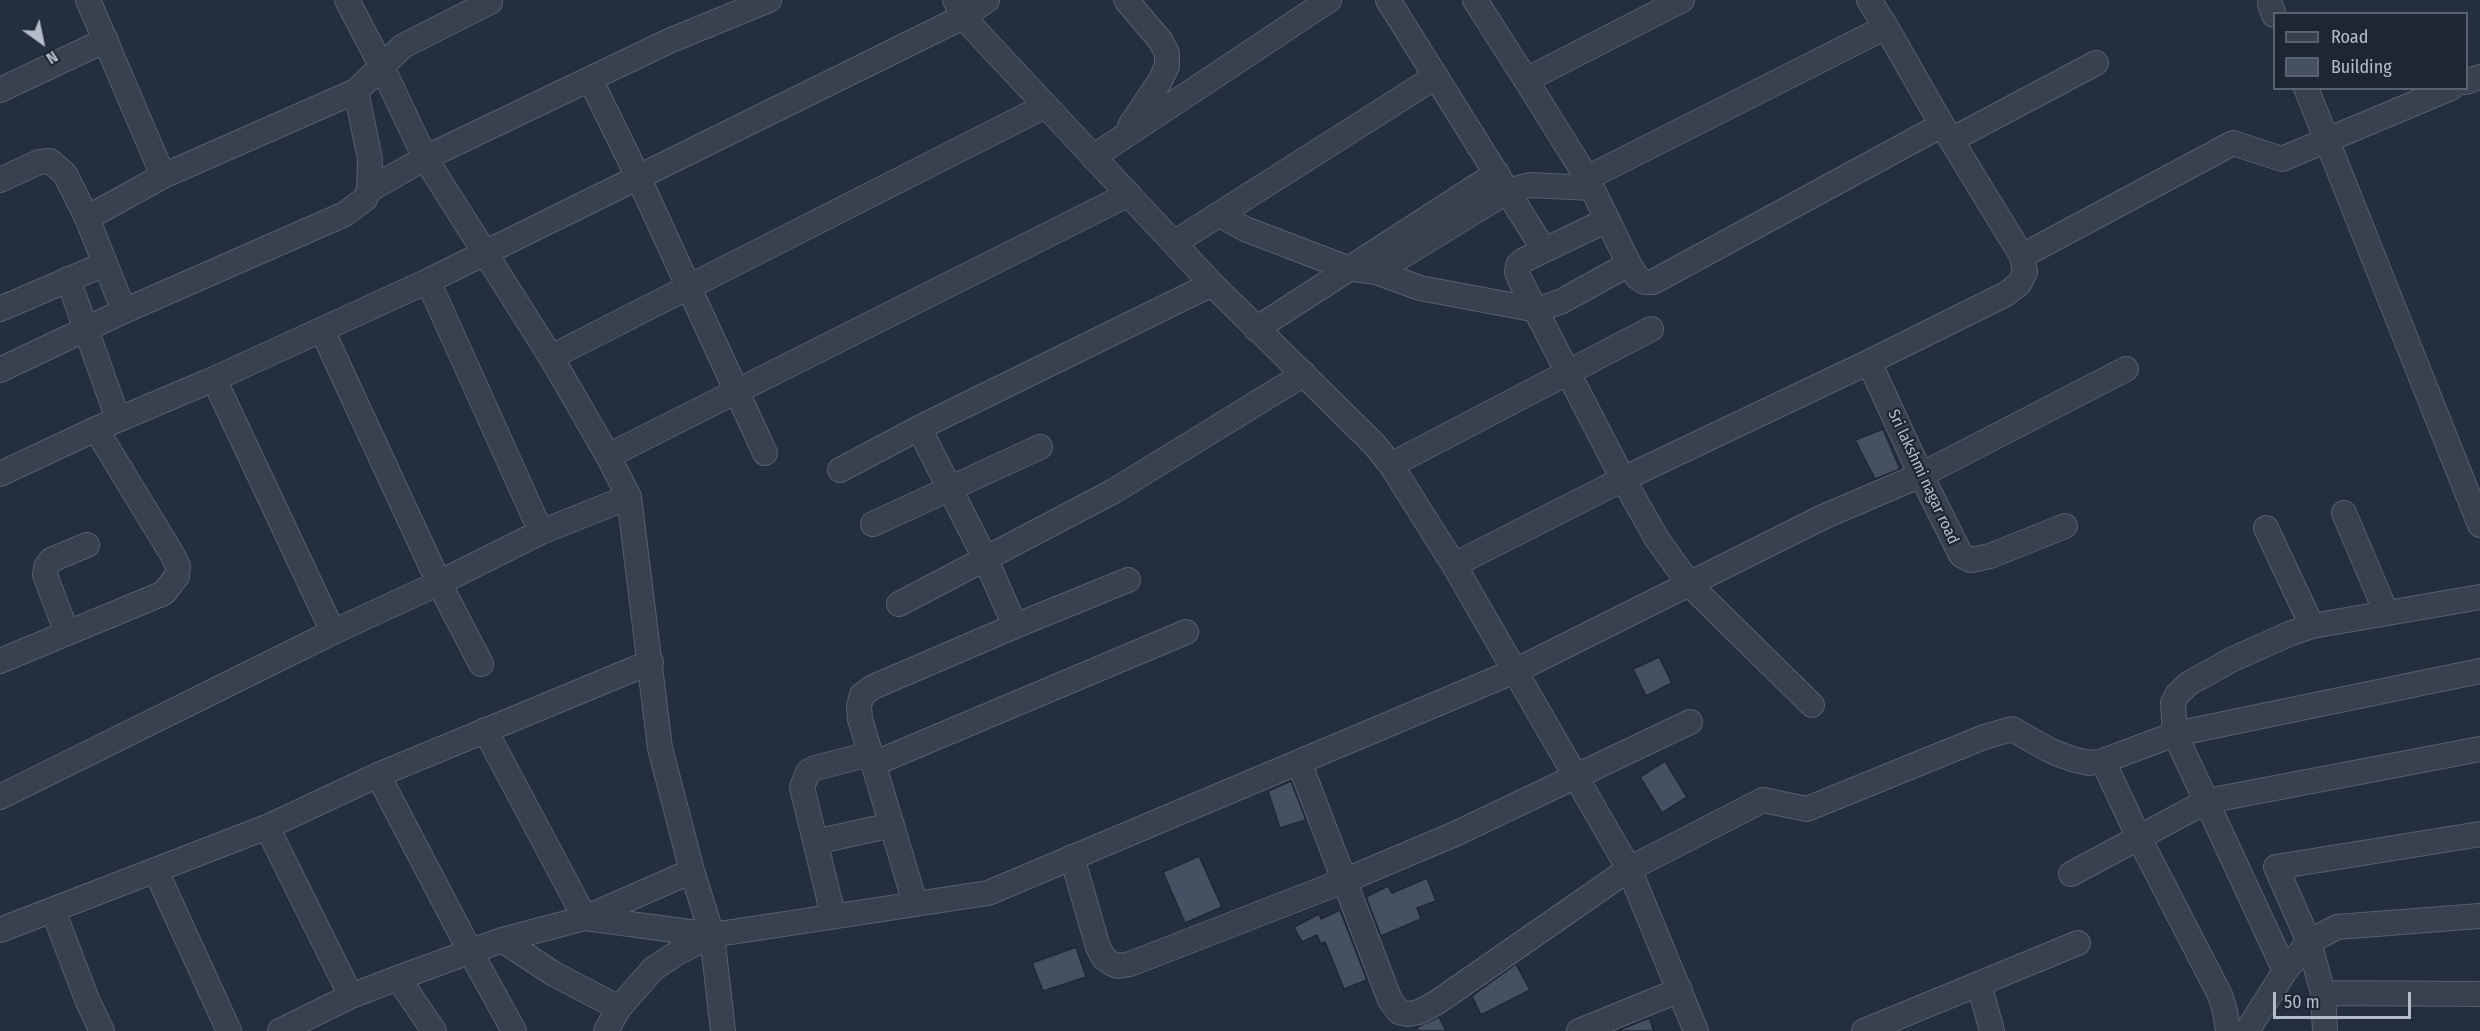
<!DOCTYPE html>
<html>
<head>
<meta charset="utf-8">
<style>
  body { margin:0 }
  #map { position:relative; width:2480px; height:1031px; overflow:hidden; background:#242f3e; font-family:"Fira Sans Condensed",sans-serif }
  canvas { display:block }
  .legend { position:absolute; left:2273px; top:12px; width:195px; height:78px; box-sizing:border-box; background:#1d2633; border:2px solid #59626f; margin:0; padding:8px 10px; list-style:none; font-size:18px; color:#b4bcc9 }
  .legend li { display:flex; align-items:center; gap:12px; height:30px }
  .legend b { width:30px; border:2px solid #59626f }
  .north { position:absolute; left:12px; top:12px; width:60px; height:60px; -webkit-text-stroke:4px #1d2633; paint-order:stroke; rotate:147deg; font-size:16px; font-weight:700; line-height:24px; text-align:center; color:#b4bcc9 }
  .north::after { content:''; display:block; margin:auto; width:21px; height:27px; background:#b4bcc9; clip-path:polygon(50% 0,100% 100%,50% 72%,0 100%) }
  .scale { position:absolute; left:2273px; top:992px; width:138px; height:27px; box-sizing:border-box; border:3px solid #b4bcc9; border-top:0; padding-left:8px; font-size:18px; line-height:21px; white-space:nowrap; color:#b4bcc9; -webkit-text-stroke:4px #1d2633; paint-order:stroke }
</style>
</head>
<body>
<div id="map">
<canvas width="2480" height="1031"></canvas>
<ul class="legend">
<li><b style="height:8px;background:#38414e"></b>Road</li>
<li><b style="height:16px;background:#455162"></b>Building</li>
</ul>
<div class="north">N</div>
<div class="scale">50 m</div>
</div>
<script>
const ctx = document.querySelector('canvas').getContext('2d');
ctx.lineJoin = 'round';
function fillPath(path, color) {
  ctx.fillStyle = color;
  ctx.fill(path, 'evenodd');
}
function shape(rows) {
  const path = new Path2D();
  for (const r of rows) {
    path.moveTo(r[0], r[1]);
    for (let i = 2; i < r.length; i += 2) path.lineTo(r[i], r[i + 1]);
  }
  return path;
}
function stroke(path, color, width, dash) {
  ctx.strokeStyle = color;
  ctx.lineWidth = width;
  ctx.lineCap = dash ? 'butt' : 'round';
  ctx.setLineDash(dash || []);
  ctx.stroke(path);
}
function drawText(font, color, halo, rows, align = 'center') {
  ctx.font = font + ' "Fira Sans Condensed",sans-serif';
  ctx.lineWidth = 4.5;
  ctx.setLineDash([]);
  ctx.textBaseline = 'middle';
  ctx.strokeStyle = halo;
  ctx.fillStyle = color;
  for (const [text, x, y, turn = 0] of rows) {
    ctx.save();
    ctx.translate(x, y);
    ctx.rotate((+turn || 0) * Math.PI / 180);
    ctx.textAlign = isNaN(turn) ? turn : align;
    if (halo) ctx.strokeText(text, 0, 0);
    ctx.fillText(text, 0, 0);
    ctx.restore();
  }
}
const building = shape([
  [1883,429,1900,469,1875,479,1855,440,1883,429],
  [1659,657,1672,683,1646,696,1633,669,1659,657],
  [1665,761,1687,797,1662,813,1640,777,1665,761],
  [1291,781,1306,820,1280,828,1268,791,1291,781],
  [1199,856,1222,907,1185,923,1163,872,1199,856],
  [1427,878,1436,901,1417,908,1421,919,1381,936,1366,897,1388,886,1392,893,1427,878],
  [1340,910,1367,980,1344,989,1325,942,1321,944,1317,935,1302,942,1294,927,1319,914,1321,919,1340,910],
  [1076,947,1086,977,1043,991,1032,963,1076,947],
  [1516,964,1530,990,1481,1015,1472,996,1516,964],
  [1439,1017,1446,1031,1419,1031,1417,1027,1439,1017],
  [1649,1018,1654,1031,1617,1031,1649,1018]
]);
const minor = shape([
  [88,0,163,176,87,218,124,311],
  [347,0,382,67,425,158,551,357,608,456,629,497,660,748,692,871,712,935,723,1031],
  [955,0,963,17,987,0],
  [1126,0,1160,40,1167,53,1167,66,1160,81,1130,126],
  [1388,0,1544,250],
  [1475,0,1526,80],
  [1869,0,1886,27],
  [2270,4,2274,15],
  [590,79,639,179,765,453],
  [2466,82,2480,77],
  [2306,88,2480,525],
  [0,90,106,40],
  [1951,140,2096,63],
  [1093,157,1329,0],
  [163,176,356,91],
  [1587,178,1526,80,1682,0],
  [0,180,39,162,50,161,65,174,87,218],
  [369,190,425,158,669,41,769,0],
  [1220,215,1245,229,1347,268,1376,272,1420,288,1537,310,1562,301,1629,264,1587,178,1886,27,1942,125],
  [1607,220,1524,260,1518,265,1517,272,1520,280,1623,479,1657,539,1690,585,1812,705],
  [1174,243,1435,77],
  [1629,264,1637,277,1644,282,1653,282,1942,125,2022,256],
  [1376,272,1508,191,1530,185,1591,188],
  [68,279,118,419],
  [428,281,541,532],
  [0,309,105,264],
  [1256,329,1497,173],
  [322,330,439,583,481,664],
  [551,357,1045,106],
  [1869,362,1921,475,1961,555,1971,560,1990,556,2065,526],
  [0,370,124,311,345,214,358,204,365,199,369,190,370,159,356,91,403,46,490,2,487,0],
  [214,379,333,632],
  [919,428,986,560,1015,626,1128,580],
  [608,456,1129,194],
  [1391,465,1651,329],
  [840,470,919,428,1212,284],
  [0,474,96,429,214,379,428,281,963,17,1212,284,1374,444,1391,465,1454,565,1629,869,1696,1031],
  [2344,513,2386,612],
  [873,524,1040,447],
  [2266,528,2312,626],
  [1454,565,1623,479,1869,362,2006,294,2019,284,2025,272,2022,256,2233,143,2282,159,2451,88],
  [899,604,1114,491,1304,374],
  [67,633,45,575,46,567,51,560,87,545],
  [0,661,164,593,177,576,178,566,172,554,96,429],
  [485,730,585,918,692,871],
  [1299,762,1390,1000,1399,1012,1408,1014,1419,1012,1436,1003,1629,869,1763,800,1807,809,1984,737,2012,729,2051,751,2072,759,2089,763,2103,761],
  [873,764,1186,632],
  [378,775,470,951,514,1031],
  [0,797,333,632,439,583,541,532,629,497],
  [267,827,351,996],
  [815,842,892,825],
  [1072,857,1098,947,1104,958,1111,963,1118,966,1130,964,1346,880,1455,834,1690,722],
  [156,871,229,1031],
  [2071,874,2207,801,2480,749],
  [915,903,860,719,859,706,862,695,873,687,1015,626],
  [53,910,88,1002,102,1031],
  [833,915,802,787,808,772,815,768,870,754],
  [0,930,267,827,378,775,651,662],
  [502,940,554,974,619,1008],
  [2285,971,2175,734,2480,671],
  [398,978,434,1031],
  [1979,984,1992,1031],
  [2323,993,2480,994],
  [280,1031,351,996,398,978,502,940,585,918,712,935,988,893,1515,671,1823,517,1921,475,2126,369],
  [606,1031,619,1008,653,969,677,953,712,935],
  [1579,1031,1680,990],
  [1864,1031,2078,943],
  [2228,1031,2225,1011,2220,995,2138,836,2103,761,2175,734,2173,703,2177,695,2188,684,2231,660,2289,634,2312,626,2480,597],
  [2247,1031,2285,971,2309,942,2337,927,2480,916],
  [2325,1031,2323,993,2309,942,2276,867,2480,834]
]);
const streetNames = [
  ["Sri lakshmi nagar road",1923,477,65]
];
fillPath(building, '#455162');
stroke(building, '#1f2835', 1.5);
stroke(minor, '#565f6c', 26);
stroke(minor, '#38414e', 24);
drawText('16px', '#b4bcc9', '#1d2633', streetNames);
</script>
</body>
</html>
